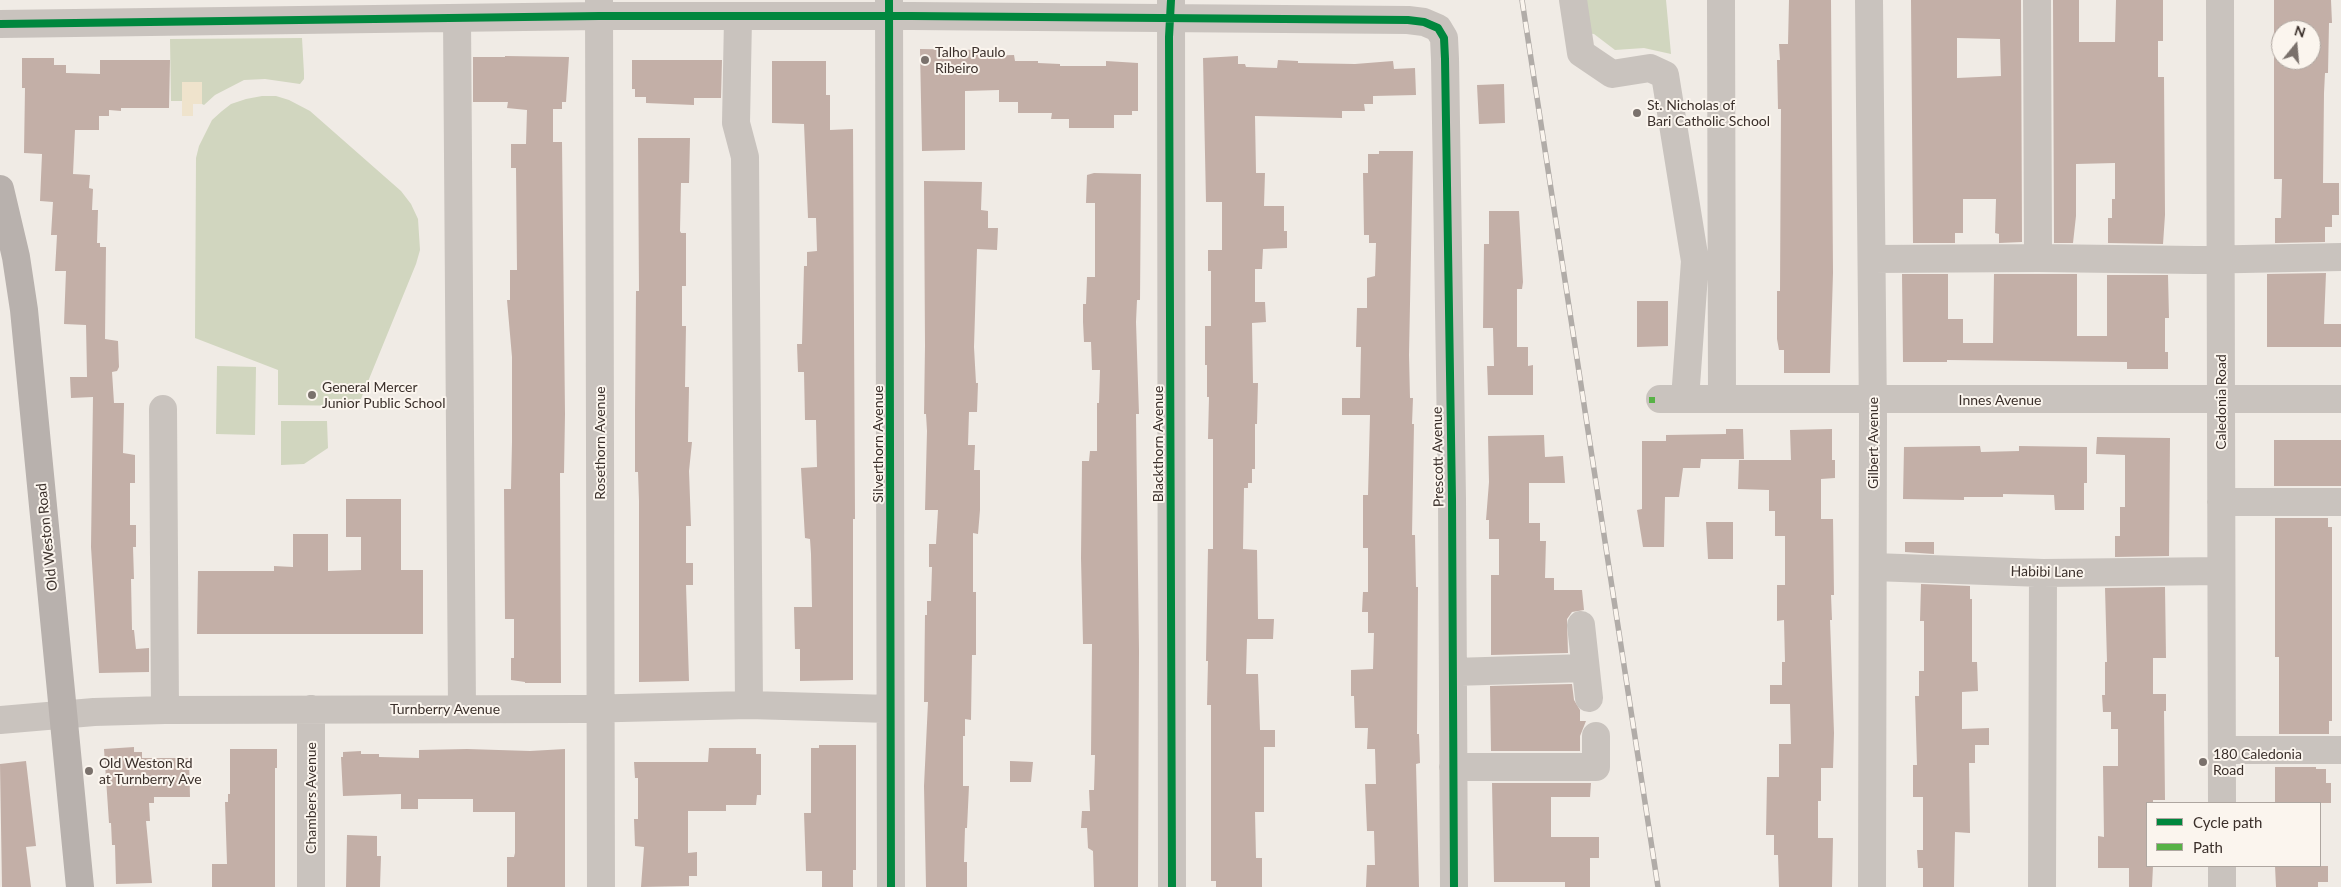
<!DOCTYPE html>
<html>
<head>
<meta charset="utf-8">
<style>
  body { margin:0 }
  #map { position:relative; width:2341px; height:887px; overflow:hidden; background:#f0ebe5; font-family:Lato,sans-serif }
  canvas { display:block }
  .legend { position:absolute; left:2146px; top:802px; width:175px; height:65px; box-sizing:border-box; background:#fbf5ee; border:1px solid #aea6a0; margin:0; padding:6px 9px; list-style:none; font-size:15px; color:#3b302b }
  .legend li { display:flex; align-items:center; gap:10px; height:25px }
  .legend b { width:25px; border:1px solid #aea6a0 }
  .north { position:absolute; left:2271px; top:20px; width:50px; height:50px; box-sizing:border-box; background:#fbf5ee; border:1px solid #aea6a0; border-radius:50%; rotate:17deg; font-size:14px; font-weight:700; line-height:20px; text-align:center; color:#3b302b }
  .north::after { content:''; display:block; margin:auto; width:18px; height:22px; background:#7a716c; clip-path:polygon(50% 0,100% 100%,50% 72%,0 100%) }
</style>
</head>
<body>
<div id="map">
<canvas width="2341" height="887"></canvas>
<ul class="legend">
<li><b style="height:6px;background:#00873e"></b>Cycle path</li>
<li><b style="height:6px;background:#57b246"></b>Path</li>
</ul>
<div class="north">N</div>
</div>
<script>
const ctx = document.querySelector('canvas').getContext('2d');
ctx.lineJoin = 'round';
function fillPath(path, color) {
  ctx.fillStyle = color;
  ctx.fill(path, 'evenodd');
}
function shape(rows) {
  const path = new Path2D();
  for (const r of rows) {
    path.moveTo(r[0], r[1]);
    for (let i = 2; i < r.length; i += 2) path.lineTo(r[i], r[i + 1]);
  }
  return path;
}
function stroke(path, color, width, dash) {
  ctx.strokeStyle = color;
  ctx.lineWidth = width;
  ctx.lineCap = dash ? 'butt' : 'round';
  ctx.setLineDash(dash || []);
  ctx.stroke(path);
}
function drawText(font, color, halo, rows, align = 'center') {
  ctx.font = font + ' Lato,sans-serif';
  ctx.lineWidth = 4;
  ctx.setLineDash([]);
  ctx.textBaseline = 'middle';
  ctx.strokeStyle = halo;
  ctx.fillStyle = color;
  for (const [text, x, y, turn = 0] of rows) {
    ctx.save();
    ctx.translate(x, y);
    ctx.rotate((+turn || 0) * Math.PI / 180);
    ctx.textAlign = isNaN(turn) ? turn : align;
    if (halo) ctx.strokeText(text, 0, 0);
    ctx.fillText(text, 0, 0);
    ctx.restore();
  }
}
const green = shape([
  [1562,0,1666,0,1671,54,1644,48,1615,50,1594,34,1567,31],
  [302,38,304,73,304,79,300,84,265,79,244,80,215,95,204,105,202,104,202,82,182,82,182,101,171,101,170,39],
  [262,96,276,96,289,100,310,111,401,191,411,204,418,219,420,250,416,264,358,406,278,405,278,370,195,338,196,158,199,146,212,120,222,111,231,104,246,99],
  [217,366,256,367,255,435,216,434],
  [281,421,327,421,328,448,304,464,281,465]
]);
const sand = shape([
  [182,82,202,82,202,104,193,104,193,116,182,116]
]);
const building = shape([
  [1789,0,1831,0,1833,273,1830,373,1784,373,1784,350,1779,350,1777,339,1777,291,1780,291,1781,109,1778,109,1777,60,1780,60,1779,44,1788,44],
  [1911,0,2021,0,2022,242,1999,243,1999,234,1995,233,1996,199,1963,199,1963,233,1955,233,1955,243,1913,243],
  [1957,38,2000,39,2001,76,1957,78],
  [2053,0,2079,0,2079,42,2115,42,2116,0,2163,0,2163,41,2158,41,2158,77,2164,77,2165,215,2163,244,2108,243,2108,218,2112,218,2112,199,2115,199,2115,163,2076,164,2076,216,2073,243,2054,243],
  [2274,0,2331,0,2332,23,2329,23,2328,73,2325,73,2324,93,2323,183,2339,183,2339,215,2332,215,2332,227,2325,227,2325,242,2275,243,2275,218,2281,218,2282,179,2274,179],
  [2281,30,2311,30,2311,60,2281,60],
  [920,49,983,50,983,56,1014,55,1015,61,1038,61,1038,63,1060,64,1060,66,1106,66,1106,61,1138,63,1138,111,1132,111,1132,115,1114,115,1114,128,1069,128,1069,119,1051,119,1052,113,1018,113,1018,102,999,102,999,90,965,91,965,150,922,151],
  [505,56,569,57,566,102,562,102,562,109,553,109,553,142,562,142,565,414,564,473,560,473,561,683,525,683,525,682,511,680,511,658,514,658,514,619,505,619,504,489,511,489,512,442,512,357,507,300,510,300,510,270,517,270,516,168,511,168,511,144,526,144,527,110,507,108,508,102,473,102,473,57,505,57],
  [1238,56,1238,64,1245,64,1246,67,1277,68,1278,60,1298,61,1298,63,1355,64,1393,61,1394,69,1415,68,1416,95,1373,96,1373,104,1364,104,1365,111,1342,111,1342,118,1255,116,1256,173,1265,173,1264,206,1284,206,1284,231,1287,231,1287,248,1263,249,1262,269,1255,269,1255,302,1265,302,1266,322,1252,323,1253,383,1258,383,1257,424,1255,424,1255,469,1252,469,1252,483,1248,483,1248,488,1244,488,1243,549,1257,550,1258,619,1274,619,1273,639,1247,639,1246,674,1258,674,1260,730,1275,730,1275,747,1264,747,1264,812,1255,812,1256,858,1262,858,1262,887,1216,887,1216,881,1211,881,1211,705,1207,705,1208,661,1206,661,1208,549,1213,549,1213,439,1208,439,1209,397,1207,397,1207,365,1205,365,1205,326,1211,326,1211,271,1208,271,1208,250,1222,250,1222,202,1206,202,1203,58],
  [22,58,54,58,54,65,66,65,66,73,100,74,100,60,170,60,169,108,121,108,121,111,109,110,109,116,99,116,99,130,75,130,73,174,90,175,89,188,93,189,92,210,98,210,97,243,100,243,100,247,106,247,105,339,118,341,119,367,117,371,112,372,114,403,124,403,123,453,135,455,135,483,130,483,130,525,136,525,136,547,133,547,134,579,131,579,132,630,134,630,136,649,149,648,149,672,99,673,91,547,93,397,71,398,70,377,87,377,86,325,64,324,66,271,55,271,57,235,51,235,53,202,40,201,42,154,24,153,25,88,22,88],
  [632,60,722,60,721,98,694,98,694,105,646,103,646,97,635,97,635,89,632,89],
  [772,61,826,61,826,95,830,95,830,130,853,129,855,519,853,519,853,680,800,681,800,649,795,649,794,607,812,607,811,554,810,539,805,538,801,468,817,467,816,420,805,420,804,372,798,372,797,344,802,344,804,266,807,266,807,252,817,251,816,218,808,218,804,124,772,123],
  [1504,84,1505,123,1479,124,1477,85],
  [638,138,690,138,689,183,681,183,680,231,681,233,686,233,686,286,682,286,682,326,686,326,685,387,689,387,688,442,692,442,689,471,691,526,686,526,686,563,693,563,693,585,686,585,689,681,639,682,639,501,638,472,635,472,635,411,636,291,639,291],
  [1379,151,1413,151,1409,355,1410,398,1413,398,1412,424,1414,424,1412,535,1415,535,1416,587,1418,587,1417,734,1419,734,1420,763,1416,764,1419,887,1366,887,1367,865,1375,865,1374,831,1367,831,1365,784,1376,784,1375,749,1367,749,1368,728,1355,728,1354,696,1351,696,1351,670,1373,669,1374,633,1368,633,1368,612,1362,612,1363,592,1368,592,1368,548,1363,548,1363,495,1368,495,1370,415,1342,415,1342,398,1360,398,1361,347,1356,347,1357,308,1367,308,1367,278,1375,276,1376,243,1369,243,1369,235,1364,235,1363,173,1368,173,1368,154,1379,154],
  [1094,173,1141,174,1140,300,1137,300,1136,322,1139,414,1136,414,1139,651,1138,887,1094,887,1093,851,1088,848,1087,828,1081,828,1082,811,1090,811,1089,790,1094,790,1095,755,1091,755,1092,644,1083,644,1081,558,1082,461,1089,461,1090,451,1097,451,1097,403,1099,403,1100,370,1092,370,1091,342,1084,342,1083,322,1083,304,1086,304,1087,277,1095,277,1095,203,1086,203,1087,175],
  [924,181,982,182,981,210,988,211,988,228,998,228,997,250,977,249,974,347,976,383,978,383,977,412,969,412,968,445,975,445,974,470,980,470,980,510,978,534,973,533,973,592,976,592,976,655,972,655,971,720,965,719,965,736,963,736,963,786,969,786,967,828,965,828,964,862,967,862,967,887,926,887,924,786,928,702,924,702,925,615,927,615,927,601,931,601,932,567,929,567,929,544,936,544,938,510,925,510,927,431,926,414,924,414,925,346],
  [1489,211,1519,211,1523,282,1522,289,1517,289,1517,347,1528,347,1528,366,1533,365,1533,395,1488,395,1487,366,1494,366,1493,328,1483,328,1484,244,1489,244],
  [2326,273,2324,324,2341,324,2341,347,2267,347,2267,274],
  [1902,274,1948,274,1948,319,1963,319,1963,343,1993,343,1994,274,2077,274,2077,336,2107,336,2107,275,2168,275,2169,318,2165,318,2165,352,2168,352,2168,369,2127,369,2127,362,1947,360,1947,362,1903,362],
  [1637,301,1668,301,1668,346,1637,347],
  [1726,429,1743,429,1744,459,1701,459,1700,468,1683,468,1679,497,1665,497,1664,547,1643,547,1637,510,1642,509,1642,441,1666,441,1666,435,1726,434],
  [1832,429,1832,460,1835,460,1835,478,1821,479,1821,519,1833,519,1834,595,1831,595,1832,620,1830,620,1834,733,1833,768,1821,768,1821,801,1818,801,1818,838,1833,838,1832,887,1779,887,1778,855,1774,855,1774,835,1766,835,1767,777,1779,777,1779,744,1791,744,1790,704,1770,704,1770,685,1782,685,1782,662,1785,662,1784,620,1777,621,1777,585,1785,585,1785,536,1775,536,1775,511,1769,511,1769,490,1738,489,1739,460,1791,460,1790,430],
  [1544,435,1545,457,1563,456,1565,483,1529,483,1529,523,1540,523,1540,541,1546,541,1545,578,1554,578,1554,590,1582,590,1584,610,1572,612,1567,619,1568,653,1491,655,1491,575,1499,575,1499,539,1489,539,1489,520,1486,520,1489,482,1488,436],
  [2097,437,2170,438,2169,556,2115,557,2115,536,2120,536,2120,507,2125,507,2125,455,2096,454],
  [2274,440,2341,440,2341,486,2274,486],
  [1980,446,1981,452,2019,451,2019,446,2087,447,2087,483,2084,483,2084,510,2055,510,2054,495,2003,494,2003,497,1964,497,1964,500,1903,499,1904,447],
  [346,499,401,499,401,570,423,570,423,634,197,634,198,571,274,571,274,566,293,567,293,534,328,534,328,571,361,570,361,537,346,537],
  [2275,518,2328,518,2328,527,2332,527,2332,721,2329,721,2329,734,2279,734,2279,657,2275,657],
  [1706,522,1733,522,1733,559,1708,559],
  [1905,542,1934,542,1934,554,1905,552],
  [1921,584,1970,586,1970,599,1972,599,1972,662,1977,662,1978,691,1962,692,1962,729,1989,728,1989,745,1975,745,1975,763,1969,763,1970,833,1955,832,1954,887,1923,887,1923,868,1918,868,1917,850,1923,850,1923,797,1913,797,1913,765,1917,765,1915,696,1919,696,1919,671,1924,671,1924,621,1920,621],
  [2165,587,2166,658,2153,658,2153,694,2166,694,2166,711,2164,711,2165,800,2153,800,2153,803,2147,803,2147,866,2153,866,2152,887,2129,887,2129,868,2098,868,2098,836,2104,837,2103,766,2118,766,2118,729,2111,729,2111,712,2103,712,2102,695,2105,695,2105,662,2107,662,2105,588],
  [1572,684,1574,700,1580,710,1580,721,1586,721,1580,736,1580,751,1491,751,1490,686],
  [819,745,856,745,856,870,853,870,853,887,822,887,822,871,806,871,804,813,811,813,811,748,819,748],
  [134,747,134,752,142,752,142,758,189,758,190,797,154,797,154,803,149,803,150,821,146,821,152,883,116,884,115,845,112,845,111,823,109,823,104,749],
  [709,748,756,748,756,754,761,754,761,795,757,795,756,805,726,805,726,811,688,811,688,853,697,852,697,876,689,876,689,886,641,887,644,847,635,846,634,819,638,819,638,778,635,778,634,762,708,762],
  [230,749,277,749,277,768,275,768,275,887,212,887,212,864,227,864,225,802,228,802,228,794,230,794],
  [467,749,530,751,565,749,565,887,507,887,507,857,514,857,515,853,515,812,473,812,473,799,418,799,418,809,401,809,401,794,343,796,341,757,343,757,343,752,361,751,361,754,379,754,379,757,419,758,419,750],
  [26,761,36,846,26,847,31,887,2,887,0,764],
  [1010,761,1033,762,1031,782,1010,782],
  [2275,767,2316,767,2316,769,2326,769,2326,783,2331,783,2331,803,2275,803],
  [1492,783,1591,783,1590,797,1551,797,1551,837,1599,837,1599,858,1590,858,1590,887,1565,887,1565,882,1494,882],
  [347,835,377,836,377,856,381,856,380,887,346,887],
  [2275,866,2328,866,2328,882,2318,882,2318,887,2276,887]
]);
const minor = shape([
  [599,0,601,887],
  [889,0,891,887],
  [1573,0,1581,53,1612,74,1650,68,1665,75,1695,261,1685,399],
  [1721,0,1722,399],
  [1869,0,1873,418,1872,887],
  [2037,0,2038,258],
  [2220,0,2222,803],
  [1171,1,1172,887],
  [457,18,462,709],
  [738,18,736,123,745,157,749,705],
  [0,24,599,16,912,16,1408,20,1424,22,1438,28,1444,38,1445,59,1452,499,1454,887],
  [1872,259,2038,258,2195,260,2341,257],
  [1660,399,2341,399],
  [163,409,165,710],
  [2221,502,2341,502],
  [1873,567,2043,573,2221,571],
  [1581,625,1589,698],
  [1453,672,1585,668],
  [0,720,94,712,165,710,579,709,749,705,890,709],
  [2222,750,2341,750],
  [1453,767,1596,767,1596,736],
  [2222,866,2222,887],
  [311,887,311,709],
  [2042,887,2043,573]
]);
const major = shape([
  [0,189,16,257,24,310,80,887]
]);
const rail = shape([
  [1522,0,1658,887]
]);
const quiet = shape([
  [1649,400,1655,400]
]);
const cycleway = shape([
  [889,0,891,887],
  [1171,0,1169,37,1172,887],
  [0,24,599,16,912,16,1408,20,1424,22,1438,28,1444,38,1445,59,1452,499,1454,887]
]);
const markers = [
  [925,60,5,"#7a716c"],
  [1637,113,5,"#7a716c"],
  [312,395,5,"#7a716c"],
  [2203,762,5,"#7a716c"],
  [89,771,5,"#7a716c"]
];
const poiNames = [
  ["Talho Paulo",935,52],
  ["Ribeiro",935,68],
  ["St. Nicholas of",1647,105],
  ["Bari Catholic School",1647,121],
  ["General Mercer",322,387],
  ["Junior Public School",322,403],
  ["180 Caledonia",2213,754],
  ["Road",2213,770],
  ["Old Weston Rd",99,763],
  ["at Turnberry Ave",99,779]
];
const streetNames = [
  ["Innes Avenue",2000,400],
  ["Caledonia Road",2221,402,-90],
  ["Rosethorn Avenue",600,443,-90],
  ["Gilbert Avenue",1873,443,-90],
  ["Silverthorn Avenue",878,444,-90],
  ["Blackthorn Avenue",1158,444,-90],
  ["Prescott Avenue",1438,457,-91],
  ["Old Weston Road",47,537,-96],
  ["Habibi Lane",2047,572,1],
  ["Turnberry Avenue",445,709],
  ["Chambers Avenue",311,798,-90]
];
fillPath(green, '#d1d6bf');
fillPath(sand, '#efe3cc');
fillPath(building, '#c3afa7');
stroke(minor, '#c9c3be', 28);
stroke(major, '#b8b1ad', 28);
stroke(rail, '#b1aca8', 5.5);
stroke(rail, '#fbf5ee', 4, [11]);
stroke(quiet, '#57b246', 6, [12, 6]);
stroke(cycleway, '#00873e', 8);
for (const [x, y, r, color] of markers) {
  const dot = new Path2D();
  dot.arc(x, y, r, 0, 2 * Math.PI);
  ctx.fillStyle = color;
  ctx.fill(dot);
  stroke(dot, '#fbf5ee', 2);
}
drawText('14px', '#3b302b', '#fbf5ee', poiNames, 'left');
drawText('14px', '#3b302b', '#fbf5ee', streetNames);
</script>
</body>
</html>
